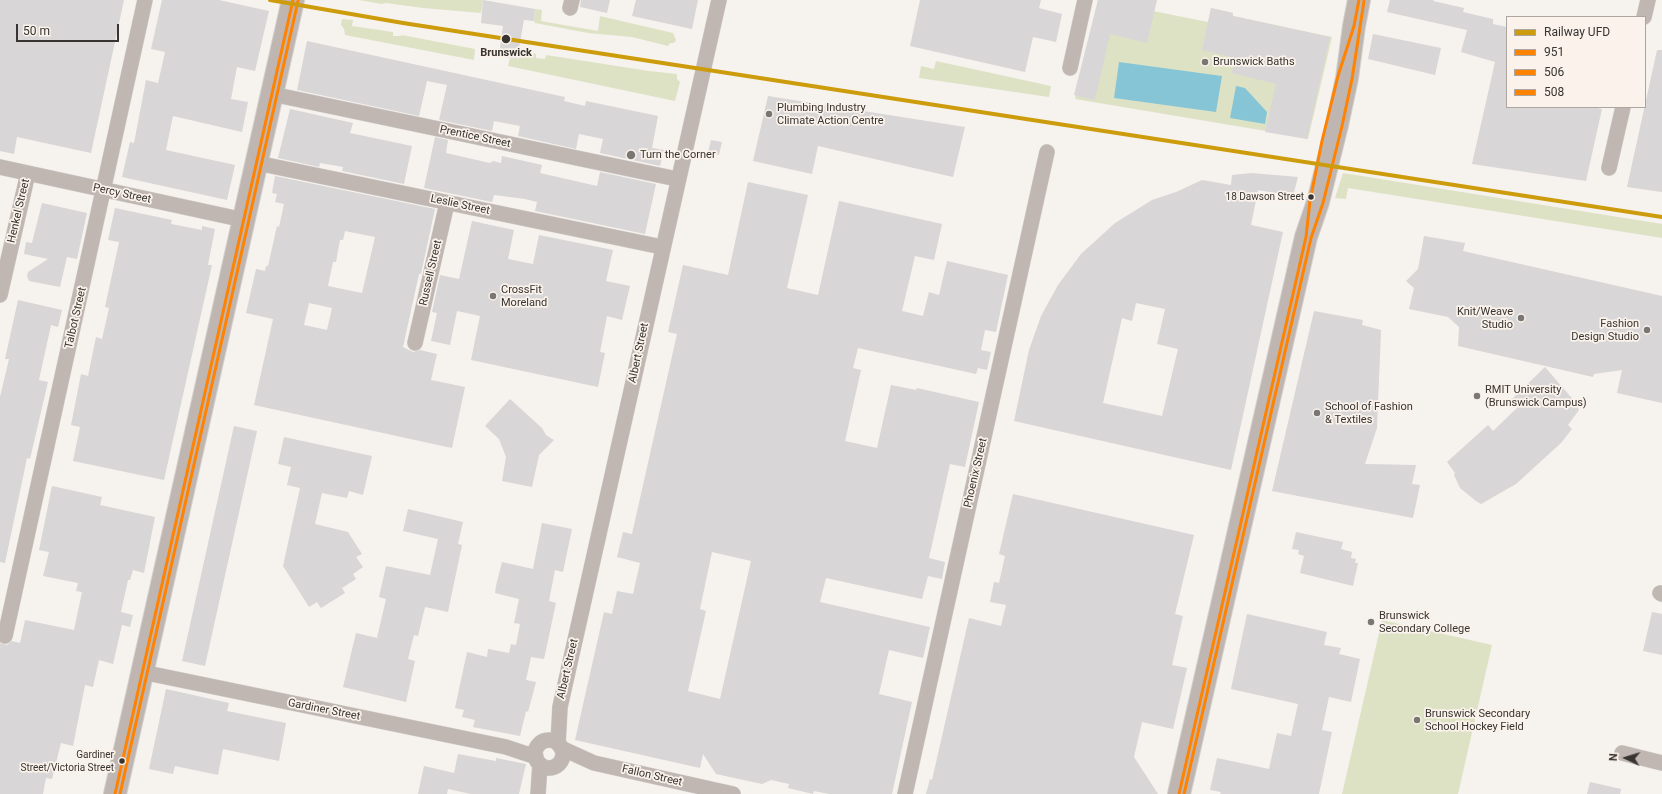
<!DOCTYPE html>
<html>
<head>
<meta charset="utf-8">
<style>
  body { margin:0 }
  #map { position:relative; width:1662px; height:794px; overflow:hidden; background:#f6f2ee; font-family:Roboto,sans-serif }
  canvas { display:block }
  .legend { position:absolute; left:1506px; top:16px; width:140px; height:92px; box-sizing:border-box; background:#faf2eb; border:1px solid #aca6a1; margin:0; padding:5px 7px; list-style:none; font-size:12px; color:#373431 }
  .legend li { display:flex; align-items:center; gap:8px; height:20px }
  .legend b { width:20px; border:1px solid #aca6a1 }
  .north { position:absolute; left:1606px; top:738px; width:40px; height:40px; -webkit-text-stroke:3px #faf2eb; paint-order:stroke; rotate:274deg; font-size:11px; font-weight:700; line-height:16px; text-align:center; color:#373431 }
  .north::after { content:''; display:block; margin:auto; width:14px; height:18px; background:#373431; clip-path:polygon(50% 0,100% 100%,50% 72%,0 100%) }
  .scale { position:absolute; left:16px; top:24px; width:103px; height:18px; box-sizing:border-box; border:2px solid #373431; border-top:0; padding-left:5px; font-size:12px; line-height:14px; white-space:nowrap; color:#373431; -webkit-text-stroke:3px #faf2eb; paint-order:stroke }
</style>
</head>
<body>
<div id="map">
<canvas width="1662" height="794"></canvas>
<ul class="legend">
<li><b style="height:5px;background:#cd9c0c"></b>Railway UFD</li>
<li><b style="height:5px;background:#ff8200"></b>951</li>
<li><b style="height:5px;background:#ff8200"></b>506</li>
<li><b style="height:5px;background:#ff8200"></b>508</li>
</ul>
<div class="north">N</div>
<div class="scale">50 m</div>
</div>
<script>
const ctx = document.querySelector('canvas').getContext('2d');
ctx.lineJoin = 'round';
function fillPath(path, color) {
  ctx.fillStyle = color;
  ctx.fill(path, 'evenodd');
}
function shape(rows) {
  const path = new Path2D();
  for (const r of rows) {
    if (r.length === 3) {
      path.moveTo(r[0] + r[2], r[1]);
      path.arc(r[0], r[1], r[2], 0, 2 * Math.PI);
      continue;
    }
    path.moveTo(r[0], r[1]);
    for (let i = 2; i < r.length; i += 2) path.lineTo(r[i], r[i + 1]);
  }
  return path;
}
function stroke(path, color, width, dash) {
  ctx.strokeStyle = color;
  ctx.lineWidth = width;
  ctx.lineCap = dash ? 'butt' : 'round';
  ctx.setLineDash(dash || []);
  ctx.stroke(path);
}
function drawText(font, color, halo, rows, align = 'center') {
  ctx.font = font + ' Roboto,sans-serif';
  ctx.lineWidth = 3.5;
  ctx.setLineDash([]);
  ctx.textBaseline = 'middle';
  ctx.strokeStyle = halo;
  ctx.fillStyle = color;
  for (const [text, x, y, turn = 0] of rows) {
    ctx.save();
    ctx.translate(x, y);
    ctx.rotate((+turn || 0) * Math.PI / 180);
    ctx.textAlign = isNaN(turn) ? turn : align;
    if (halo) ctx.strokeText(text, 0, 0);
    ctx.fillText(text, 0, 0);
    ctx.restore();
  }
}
const green = shape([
  [359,0,483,0,481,13,423,8,386,3,382,4],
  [1098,0,1208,22,1211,8,1233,13,1233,16,1332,37,1308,139,1266,131,1075,99],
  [535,9,542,10,541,21,598,31,600,16,673,33,676,40,674,43,670,43,668,46,632,37,588,33,535,23,535,22,534,21],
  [342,19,353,20,352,26,393,32,393,36,401,36,402,35,475,49,474,60,345,35,344,29,341,25],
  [519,51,536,54,536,58,545,59,546,55,649,71,677,74,677,79,680,82,675,101,508,66,510,58,518,59],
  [936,61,1051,86,1049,97,919,78,921,66,934,69],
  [1343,173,1662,224,1662,238,1348,188,1346,199,1335,198],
  [1382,620,1492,645,1458,794,1342,794]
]);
const water = shape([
  [1119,62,1222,76,1216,112,1114,98],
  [1236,86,1245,88,1267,112,1265,124,1230,118]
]);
const building = shape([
  [0,0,124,0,91,153,17,137,14,154,0,151],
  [162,0,219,0,269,11,255,71,237,67,231,99,248,102,242,132,173,116,166,150,235,165,227,200,122,177,130,142,134,143,146,80,158,83,165,52,151,49],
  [483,0,535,9,534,21,524,20,517,59,499,56,503,26,481,23],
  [581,0,610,0,607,13,580,7],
  [636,0,698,0,692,29,632,16],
  [920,0,1041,0,1039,8,1062,14,1056,42,1033,37,1025,72,910,46],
  [1098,0,1157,0,1147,43,1110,34,1095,100,1074,95],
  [1390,0,1434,0,1433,1,1464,8,1463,12,1493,19,1493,24,1507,27,1507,107,1592,107,1602,109,1586,181,1472,164,1495,62,1461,52,1467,30,1387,12],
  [1211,8,1233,13,1233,16,1330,37,1307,139,1265,132,1276,84,1232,73,1235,58,1202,50],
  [1373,34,1441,48,1435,75,1368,59],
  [307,41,565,97,564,101,585,106,586,101,658,116,652,148,664,150,660,166,600,153,603,139,579,134,576,149,518,136,520,126,494,121,492,131,439,120,447,85,427,81,419,116,297,90],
  [1657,50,1662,50,1662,192,1627,187],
  [768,96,965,127,953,177,818,146,812,174,753,161],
  [290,109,353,123,350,133,412,146,404,184,342,171,343,167,320,163,319,167,278,158],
  [435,137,448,140,446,153,490,163,493,161,501,163,502,156,542,165,540,173,597,186,600,172,656,184,645,234,535,211,537,202,525,199,494,195,492,202,424,188],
  [711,140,722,142,719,155,708,152],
  [1252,173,1298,177,1293,196,1258,190,1251,225,1283,232,1231,470,1014,421,1029,350,1041,316,1058,285,1081,254,1115,223,1152,200,1176,192,1202,180,1231,185,1232,175],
  [1136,303,1165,309,1157,344,1178,349,1162,416,1103,403,1122,318,1132,321],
  [275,176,435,209,421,274,419,274,403,347,413,352,420,350,437,354,431,380,465,387,452,448,254,405,273,319,246,313,256,269,265,271,266,266,268,266,277,226,279,227,284,204,275,202,277,194,272,193],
  [345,231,375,237,362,293,328,286,333,262,336,262,340,240,343,240],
  [309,303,332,308,327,330,304,325],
  [748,182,808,195,787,288,818,295,839,201,942,224,934,260,915,256,902,311,923,316,929,292,939,295,947,261,1008,275,996,332,985,330,981,350,991,352,987,370,978,368,976,374,858,348,853,368,861,370,845,441,877,448,891,385,916,390,917,388,979,402,965,467,950,464,929,558,945,562,942,579,928,576,922,599,826,578,820,602,930,627,923,658,889,650,879,694,912,702,892,794,829,794,814,791,813,794,788,788,789,784,771,780,762,784,716,774,703,754,700,768,575,740,604,612,612,614,617,591,633,594,640,563,617,557,623,532,632,534,677,334,668,332,683,265,728,275],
  [712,552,751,561,720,699,688,691,706,611,700,609],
  [42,203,87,213,77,259,67,257,60,287,29,281,27,276,28,272,48,259,24,254,26,242,32,243],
  [115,208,172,220,171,224,202,230,202,226,215,229,208,265,212,265,164,480,73,461,80,427,71,425,81,374,88,376,96,337,102,339,109,308,105,307,119,242,108,240],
  [472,221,514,230,508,259,533,264,539,235,613,250,606,281,630,286,622,320,607,316,600,352,605,353,598,387,471,360,480,316,457,311,450,345,431,341,437,313,432,312,440,275,459,279],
  [1424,236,1465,243,1463,251,1662,296,1662,403,1617,393,1622,370,1594,374,1593,377,1458,346,1459,327,1448,317,1409,309,1414,288,1406,281,1418,269],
  [18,300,62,310,58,327,51,325,39,380,48,382,30,459,27,458,5,563,0,562,0,397,9,359,5,359],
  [1314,311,1363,320,1362,325,1381,330,1377,428,1365,464,1416,465,1412,484,1420,485,1413,518,1272,491],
  [1545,367,1576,403,1579,410,1568,425,1572,429,1561,443,1516,484,1481,504,1476,501,1460,488,1454,475,1455,473,1447,462,1488,425,1493,431,1518,407,1511,400],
  [510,399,542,428,546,435,554,440,539,455,532,487,502,481,506,457,499,439,485,426],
  [234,426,257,431,205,666,182,661],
  [284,437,372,456,363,495,349,491,347,498,322,493,315,524,348,532,362,554,356,557,363,567,353,574,356,579,342,588,345,593,321,608,317,602,309,607,283,566,300,488,287,485,291,467,278,464],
  [52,486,102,497,100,505,155,517,144,573,133,570,130,580,128,580,121,612,133,615,130,627,122,625,113,664,99,660,93,687,85,685,73,746,61,743,52,779,46,778,43,794,0,794,0,643,7,645,12,641,20,643,25,620,74,630,82,592,76,591,78,583,43,576,49,552,39,550],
  [1013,494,1194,535,1175,614,1183,616,1172,665,1187,668,1173,729,1142,722,1134,757,1158,794,926,794,930,779,932,780,969,618,1001,626,1006,605,990,602,994,582,999,583,1005,556,999,554],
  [408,509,463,522,458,544,462,545,448,612,425,607,418,636,414,635,408,659,415,661,406,702,343,687,356,633,377,638,386,599,379,597,386,566,430,575,438,539,403,531],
  [542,523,572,529,563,572,555,570,549,601,556,603,544,659,531,657,526,680,536,682,528,712,526,711,520,736,473,727,475,720,462,717,464,710,455,708,467,652,487,657,488,649,509,653,511,644,516,645,520,624,514,623,519,599,495,593,496,586,502,562,533,569],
  [1296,532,1343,542,1341,549,1352,552,1351,558,1356,559,1355,563,1358,563,1353,586,1300,573,1304,556,1298,554,1299,550,1292,549],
  [1652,612,1662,614,1662,655,1643,651],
  [1247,614,1327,632,1324,645,1341,648,1339,654,1360,659,1351,702,1329,697,1322,730,1332,732,1319,794,1220,794,1221,792,1210,790,1217,758,1269,769,1277,733,1291,736,1298,704,1231,689],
  [166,689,229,703,227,711,286,723,279,761,223,749,218,775,175,766,173,774,149,769],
  [458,754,496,761,496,758,526,764,519,794,471,794,448,789,447,794,418,794,424,766,454,773],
  [1590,782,1621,789,1620,794,1587,794]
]);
const street = shape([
  [570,8,572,0],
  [1644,17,1648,0],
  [1070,68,1085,0],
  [272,94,677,179],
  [257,163,662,247],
  [0,167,244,220],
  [1609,168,1623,107],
  [0,295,28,173],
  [415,343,447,203],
  [1660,593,1662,594],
  [5,636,145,0],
  [142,672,506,747,536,757],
  [549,754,14],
  [558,744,560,707,719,0],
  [561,748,594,763,733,794],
  [1622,753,1662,763],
  [538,794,540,764],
  [905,794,1047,152]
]);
const secondary = shape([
  [115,794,293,0],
  [1179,794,1306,237,1318,202,1337,125,1347,78,1354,26,1359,0]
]);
const bus1 = shape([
  [115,794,293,0],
  [1179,794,1306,237,1310,201,1322,141,1338,76,1354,26,1359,0]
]);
const bus2 = shape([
  [1184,794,1311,238,1323,203,1342,126,1352,79,1364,1]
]);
const bus3 = shape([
  [120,794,298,1]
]);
const rail1 = shape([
  [270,0,403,23,1662,217]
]);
const markers = [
  [506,39,5,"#373431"],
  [1205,62,4,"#7a7673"],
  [769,114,4,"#7a7673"],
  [631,155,5,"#7a7673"],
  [1311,197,3.5,"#373431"],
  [493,296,4,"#7a7673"],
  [1521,318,4,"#7a7673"],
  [1647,330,4,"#7a7673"],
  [1477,396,4,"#7a7673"],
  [1317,413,4,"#7a7673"],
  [1371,622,4,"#7a7673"],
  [1417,720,4,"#7a7673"],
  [122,761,3.5,"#373431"]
];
const busNames = [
  ["18 Dawson Street",1304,197],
  ["Gardiner",114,755],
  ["Street/Victoria Street",114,768]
];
const stopNames = [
  ["Brunswick",506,53]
];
const poiNames = [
  ["Brunswick Baths",1213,62],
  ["Plumbing Industry",777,108],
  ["Climate Action Centre",777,121],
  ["Turn the Corner",640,155],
  ["CrossFit",501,290],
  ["Moreland",501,303],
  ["Knit/Weave",1513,312,"right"],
  ["Studio",1513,325,"right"],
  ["Fashion",1639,324,"right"],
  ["Design Studio",1639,337,"right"],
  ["RMIT University",1485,390],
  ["(Brunswick Campus)",1485,403],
  ["School of Fashion",1325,407],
  ["& Textiles",1325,420],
  ["Brunswick",1379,616],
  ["Secondary College",1379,629],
  ["Brunswick Secondary",1425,714],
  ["School Hockey Field",1425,727]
];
const streetNames = [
  ["Prentice Street",475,137,12],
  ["Percy Street",122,194,12],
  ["Leslie Street",460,205,12],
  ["Henkel Street",19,211,-77],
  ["Russell Street",431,273,-77],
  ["Talbot Street",76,318,-77],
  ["Albert Street",639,353,-78],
  ["Phoenix Street",976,473,-77],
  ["Albert Street",568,669,-77],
  ["Gardiner Street",324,710,11],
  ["Fallon Street",652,776,13]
];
fillPath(green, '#dee2c5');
fillPath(water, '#85c5d6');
fillPath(building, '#d8d6d6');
stroke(street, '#d3d0cd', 16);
stroke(secondary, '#d3d0cd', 24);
stroke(street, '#c0b6b2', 15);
stroke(secondary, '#bfb6b2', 22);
stroke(bus1, '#ff8200', 3);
stroke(bus2, '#ff8200', 3);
stroke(bus3, '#ff8200', 3);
stroke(rail1, '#cd9c0c', 4);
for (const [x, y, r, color] of markers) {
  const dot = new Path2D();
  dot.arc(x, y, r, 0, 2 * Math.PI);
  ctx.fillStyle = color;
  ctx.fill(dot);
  stroke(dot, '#faf2eb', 1.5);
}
drawText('10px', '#373431', '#faf2eb', busNames, 'right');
drawText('bold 11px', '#373431', '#faf2eb', stopNames);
drawText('11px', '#373431', '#faf2eb', poiNames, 'left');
drawText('11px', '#373431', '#faf2eb', streetNames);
</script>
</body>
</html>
